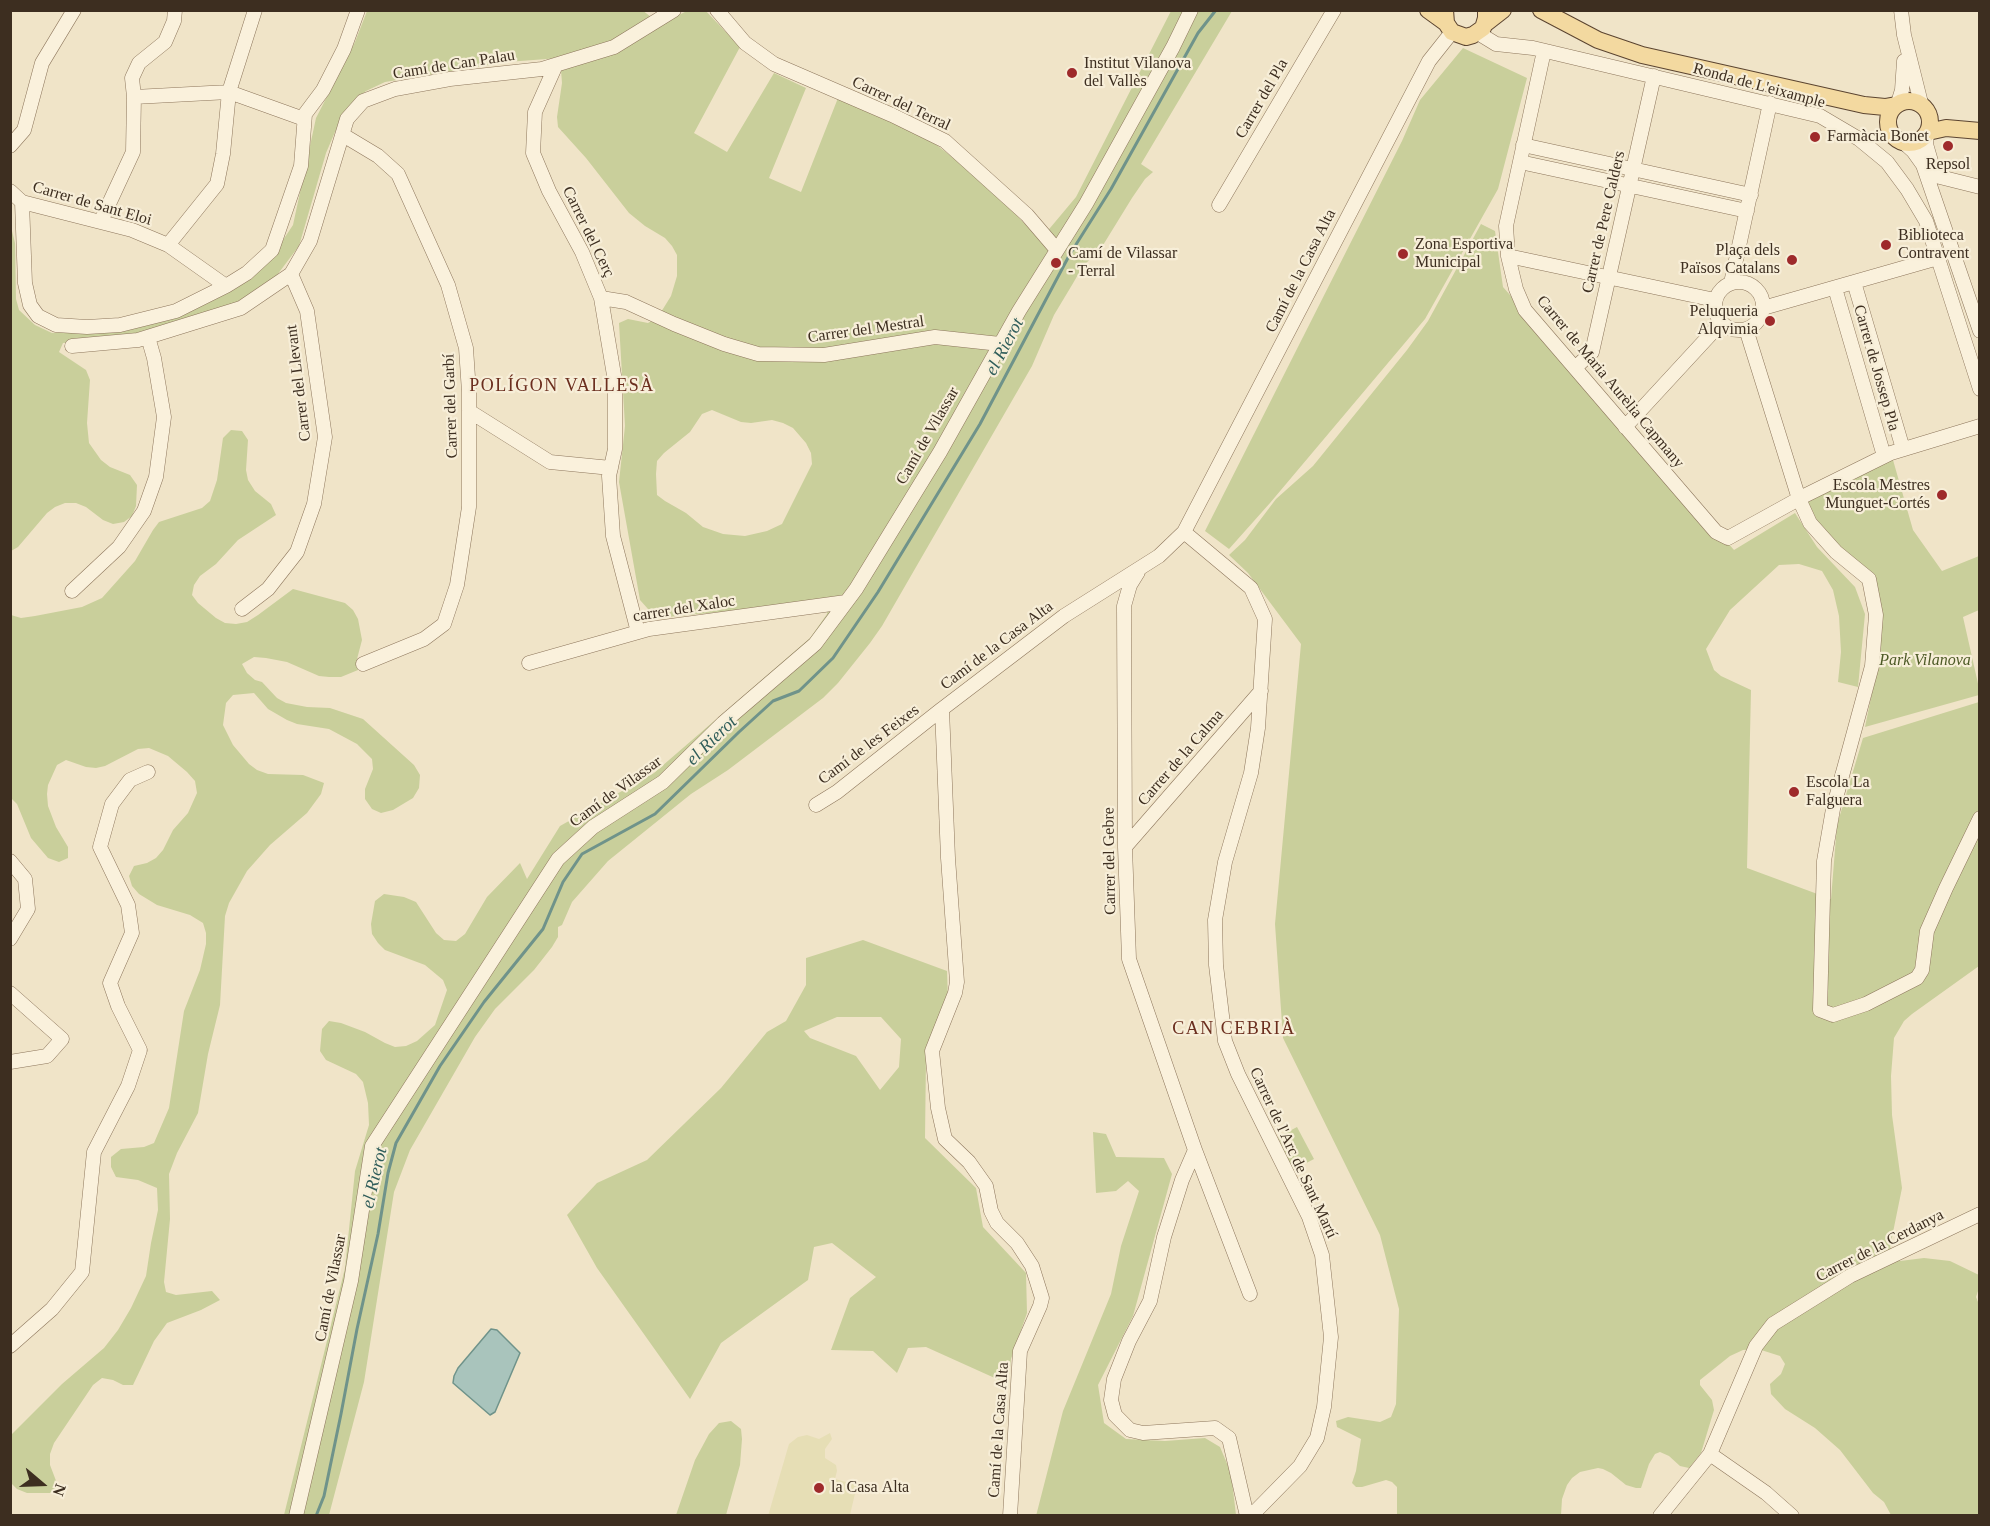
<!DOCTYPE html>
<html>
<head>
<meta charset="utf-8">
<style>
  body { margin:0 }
  #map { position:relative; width:1990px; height:1526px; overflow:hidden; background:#f0e4c8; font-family:"Times New Roman",serif }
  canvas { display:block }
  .frame { position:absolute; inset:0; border:12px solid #3d2e20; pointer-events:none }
  .north { position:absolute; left:12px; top:1454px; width:60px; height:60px; -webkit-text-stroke:4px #f7eed8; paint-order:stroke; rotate:109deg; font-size:16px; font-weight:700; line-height:24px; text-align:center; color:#3d2e20 }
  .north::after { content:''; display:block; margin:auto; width:21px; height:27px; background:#3d2e20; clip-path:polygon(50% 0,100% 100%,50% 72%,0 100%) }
</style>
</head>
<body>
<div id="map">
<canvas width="1990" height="1526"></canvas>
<div class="frame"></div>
<div class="north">N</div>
</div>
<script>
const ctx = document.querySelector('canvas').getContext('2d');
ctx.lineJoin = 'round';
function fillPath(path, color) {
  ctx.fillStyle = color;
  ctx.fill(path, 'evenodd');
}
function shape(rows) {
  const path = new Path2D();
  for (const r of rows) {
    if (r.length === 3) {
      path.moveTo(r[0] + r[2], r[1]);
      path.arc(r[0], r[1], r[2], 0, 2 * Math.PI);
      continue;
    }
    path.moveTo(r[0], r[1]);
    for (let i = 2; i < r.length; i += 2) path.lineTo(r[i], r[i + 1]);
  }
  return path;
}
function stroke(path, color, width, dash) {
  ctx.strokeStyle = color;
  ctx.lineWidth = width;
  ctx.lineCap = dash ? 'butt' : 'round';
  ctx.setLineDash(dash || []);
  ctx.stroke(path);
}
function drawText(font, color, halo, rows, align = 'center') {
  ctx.font = font + ' "Times New Roman",serif';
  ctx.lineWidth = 4.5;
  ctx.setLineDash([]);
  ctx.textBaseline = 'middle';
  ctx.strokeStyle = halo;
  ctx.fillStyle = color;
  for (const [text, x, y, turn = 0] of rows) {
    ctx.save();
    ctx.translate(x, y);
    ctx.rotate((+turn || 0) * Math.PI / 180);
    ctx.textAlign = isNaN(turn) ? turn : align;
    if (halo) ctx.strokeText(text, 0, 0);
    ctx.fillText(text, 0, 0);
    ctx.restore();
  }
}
const farmland = shape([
  [830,1433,832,1439,825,1449,825,1458,836,1465,837,1471,835,1479,857,1485,850,1515,768,1516,789,1444,798,1437,807,1435,819,1439]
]);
const green = shape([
  [642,10,660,24,687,11,705,10,740,47,694,133,727,152,774,73,806,88,769,178,801,192,838,98,925,136,987,184,1040,240,1076,197,1171,11,1232,11,1141,164,1153,172,1145,179,1132,198,1100,250,1083,266,1072,285,1054,315,1032,366,882,626,870,643,838,683,823,698,728,770,691,794,608,861,572,902,562,925,558,927,558,937,552,947,534,970,495,1009,475,1037,410,1150,394,1192,364,1382,329,1515,284,1515,345,1268,355,1171,369,1125,368,1103,363,1082,356,1074,326,1060,320,1051,322,1029,329,1021,341,1023,365,1032,385,1043,395,1047,406,1046,417,1041,435,1025,447,990,443,980,425,965,385,950,378,943,372,934,371,924,375,901,384,894,404,897,416,902,436,933,444,940,456,941,465,934,487,897,520,863,527,879,560,826,654,773,810,638,827,614,828,602,656,618,640,600,619,482,625,426,619,323,628,319,648,323,658,317,671,296,677,276,677,255,672,246,665,238,645,226,629,213,586,158,558,127,557,117,562,83,560,58,507,62,385,82,366,91,351,104,335,132,326,153,299,246,271,283,222,310,143,336,63,343,59,352,86,370,90,380,87,423,89,443,101,460,110,467,130,475,137,485,136,506,132,516,124,522,113,524,103,520,86,507,76,503,65,503,55,507,47,513,18,547,11,551,10,223,15,243,16,299,19,310,35,325,52,333,141,327,228,292,269,261,293,225,316,118,355,42,367,11],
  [712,410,741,422,751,423,772,420,783,423,793,428,806,443,811,453,812,464,782,524,767,531,745,536,723,534,703,527,686,513,665,501,657,495,656,474,657,461,664,453,690,432,702,414],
  [1463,48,1527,78,1498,189,1425,319,1270,503,1229,549,1205,531,1402,141,1420,100],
  [1481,224,1495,231,1503,287,1734,550,1795,513,1817,547,1855,587,1865,614,1858,687,1838,682,1841,652,1839,616,1833,590,1822,571,1799,564,1779,565,1730,610,1706,649,1714,670,1721,676,1751,690,1747,868,1831,899,1837,825,1863,738,1979,702,1979,966,1912,1014,1904,1021,1894,1038,1891,1076,1892,1115,1902,1188,1890,1247,1900,1261,1924,1258,1950,1261,1979,1275,1979,1288,1976,1297,1980,1307,1979,1515,1891,1515,1884,1502,1873,1493,1840,1450,1815,1428,1785,1409,1771,1394,1770,1384,1781,1374,1785,1364,1780,1356,1758,1349,1743,1350,1730,1356,1700,1380,1700,1385,1712,1400,1714,1410,1701,1453,1689,1468,1680,1466,1669,1456,1660,1452,1655,1454,1649,1464,1641,1488,1636,1488,1626,1485,1611,1473,1603,1469,1598,1468,1580,1472,1572,1478,1567,1485,1562,1499,1561,1515,1397,1515,1397,1487,1392,1482,1386,1480,1362,1487,1356,1487,1352,1483,1356,1471,1361,1439,1337,1427,1336,1421,1348,1417,1380,1422,1391,1417,1396,1404,1399,1309,1380,1235,1283,1038,1275,924,1301,644,1248,573,1229,555,1245,540,1276,499,1313,466,1407,350,1428,321],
  [231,430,242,431,248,440,246,470,248,480,255,491,271,504,276,515,238,540,216,564,200,576,194,585,192,595,198,603,216,618,225,623,236,624,247,622,258,615,293,589,345,603,353,610,358,619,362,640,357,659,358,670,341,677,329,677,319,676,287,662,266,658,254,657,242,664,247,673,255,680,262,682,277,698,286,703,307,707,330,708,363,719,414,765,420,775,419,788,413,798,393,810,381,813,372,809,365,799,365,789,373,769,372,759,357,744,329,729,297,724,287,720,268,709,254,693,233,695,226,703,223,725,233,745,249,764,257,770,268,774,303,775,324,783,321,794,307,813,270,845,247,871,229,903,225,916,220,1005,208,1054,198,1113,177,1153,169,1174,170,1219,164,1282,166,1292,176,1295,212,1291,220,1300,201,1310,167,1323,154,1341,133,1385,123,1385,113,1380,102,1378,93,1385,54,1443,50,1454,50,1465,58,1486,50,1493,27,1493,17,1489,11,1483,11,1435,62,1384,104,1348,118,1330,131,1308,146,1276,151,1243,158,1210,157,1188,138,1180,116,1177,111,1167,111,1157,121,1149,144,1147,154,1143,169,1108,184,1011,200,970,206,944,206,933,203,923,190,915,157,905,139,894,132,886,129,876,134,866,147,863,156,858,163,850,173,830,188,813,197,793,195,781,187,772,168,756,149,748,138,749,105,766,96,768,86,767,66,760,57,765,48,785,47,794,48,806,56,827,68,847,68,858,59,862,48,858,31,838,17,804,11,798,11,615,21,618,35,616,82,607,102,598,135,561,153,530,159,522,202,508,210,501,217,480,223,438],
  [1891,453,1913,530,1942,571,1979,556,1979,610,1963,617,1979,688,1979,695,1865,727,1877,668,1873,581,1814,524,1804,503],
  [863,940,947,971,948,1000,926,1057,925,1138,976,1188,983,1227,1026,1273,1027,1313,1011,1359,1008,1384,926,1347,908,1348,897,1373,873,1351,831,1350,850,1298,876,1277,832,1243,814,1247,808,1280,721,1343,690,1399,597,1268,567,1215,597,1183,647,1160,721,1088,767,1032,786,1021,806,985,806,958],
  [837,1017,881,1017,901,1039,899,1067,880,1090,856,1056,810,1038,804,1031],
  [1297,1127,1314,1159,1293,1170,1278,1137],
  [1093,1132,1106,1134,1116,1157,1164,1158,1172,1174,1133,1316,1098,1385,1104,1423,1126,1439,1165,1441,1205,1438,1220,1447,1231,1473,1236,1515,1036,1516,1063,1411,1111,1294,1121,1246,1139,1191,1128,1181,1116,1191,1096,1193],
  [731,1421,741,1429,742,1439,740,1465,726,1515,676,1515,695,1460,709,1434,719,1423]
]);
const water = shape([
  [491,1329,497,1330,520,1353,495,1412,490,1415,453,1383,454,1376,458,1368,491,1329]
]);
const stream = shape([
  [316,1516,324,1496,341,1414,357,1329,378,1234,388,1173,396,1143,440,1066,484,1002,543,929,563,882,582,854,655,814,739,732,773,701,799,691,833,658,878,592,980,424,1070,254,1111,189,1198,33,1216,10]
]);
const minor = shape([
  [717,10,745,43,774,64,892,115,945,141,1027,215,1057,250],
  [1901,10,1904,35,1921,103],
  [1478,33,1496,44,1533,48,1820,116,1859,139,1887,162,1907,189,1926,221,1980,389],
  [1544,51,1506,226,1508,256,1516,289,1525,310,1716,532,1728,538,1804,496,1891,453,1980,426],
  [556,65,535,112,533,153,549,191,582,252,601,298,615,381,615,449,609,476,613,536,638,632],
  [134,97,229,92,304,119],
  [1898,103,1902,90,1904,61],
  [1927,134,1926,144,1935,175],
  [343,135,378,156,398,174,448,285,466,348,469,392,469,507,457,585,444,624,424,639,363,664],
  [1904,143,1913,151,1923,165,1980,331],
  [1523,145,1751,195],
  [10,146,24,130,42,63,74,10],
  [1520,162,1747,211],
  [1936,176,1980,187],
  [10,191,22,202,132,230,168,245,226,286],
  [22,202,25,283,30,305,38,316,56,325,87,327,120,325,176,311,226,286,247,273,272,250,301,166,305,114,323,90,344,49,358,10],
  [1219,205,1334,10],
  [101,221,133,152,134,97,132,78,139,63,165,42,174,21,175,10],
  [168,245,217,184,223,154,229,92,255,10],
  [1508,256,1715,300],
  [1739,306,24],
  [1854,282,1903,449],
  [1731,283,1770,103],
  [1835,288,1884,456],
  [601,298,626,302,674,324,724,344,758,354,824,355,935,337,1000,344],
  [1763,308,1938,258],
  [1746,329,1799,499,1810,523,1836,552,1869,579,1876,615,1872,666,1833,809,1824,861,1820,1010,1833,1015,1866,1004,1917,978,1922,970,1927,931,1946,888,1980,818],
  [72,346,138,340,241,308,291,274,310,241,347,119,363,101,395,89,450,79,542,69,614,47,674,10],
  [1575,368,1592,352,1654,76],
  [469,411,550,462,611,468],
  [1625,427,1721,323],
  [1184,532,1251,588,1265,619,1258,728,1251,773,1225,862,1215,920,1216,965,1225,1041,1238,1074,1309,1217,1322,1255,1331,1337,1324,1407,1317,1438,1300,1466,1251,1516],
  [1138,572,1130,585,1124,606,1125,847,1129,959,1195,1150,1182,1180,1164,1237,1150,1301,1129,1341,1114,1379,1111,1400,1115,1415,1130,1430,1143,1433,1215,1428,1229,1438,1247,1516],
  [72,591,119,547,144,511,156,477,164,417,154,358,148,337],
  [242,609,268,589,297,552,314,504,325,437,307,311,291,274],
  [529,663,649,629,846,602],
  [816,805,837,792,942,709],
  [1125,847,1261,691],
  [10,861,25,879,28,909,10,939],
  [10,993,62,1039,47,1056,10,1062],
  [1195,1150,1250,1294],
  [10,1346,52,1309,82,1272,94,1152,128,1086,140,1050,118,1006,110,983,132,933,128,905,100,847,112,804,130,780,148,772],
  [1710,1454,1766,1493,1792,1516],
  [296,1516,351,1281,372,1146,558,859,593,827,663,782,723,723,815,644,856,589,940,452,1019,311,1086,204,1173,47,1191,10],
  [1010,1516,1020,1351,1040,1306,1042,1298,1032,1266,1017,1243,997,1223,991,1211,986,1186,969,1162,945,1139,938,1108,932,1051,955,993,957,982,948,858,942,709,1064,616,1159,556,1184,532,1429,61,1452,32],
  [1660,1516,1710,1454,1756,1346,1773,1324,1850,1276,1980,1214]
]);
const major = shape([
  [1428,10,1446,23],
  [1445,10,1446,23,1452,32,1466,37,1473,35,1483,28,1486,18,1486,10],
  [1541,10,1598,40,1642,55,1864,105,1885,107,1896,105],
  [1485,24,1503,10],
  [1909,122,21],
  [1928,132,1946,128,1980,131]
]);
const markers = [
  [1072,73,6,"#9e2a2b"],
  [1815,137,6,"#9e2a2b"],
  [1948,146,6,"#9e2a2b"],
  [1886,245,6,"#9e2a2b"],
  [1403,254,6,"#9e2a2b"],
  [1792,260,6,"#9e2a2b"],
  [1056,263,6,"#9e2a2b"],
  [1770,321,6,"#9e2a2b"],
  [1942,495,6,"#9e2a2b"],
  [1794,792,6,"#9e2a2b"],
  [819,1488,6,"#9e2a2b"]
];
const poiNames = [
  ["Institut Vilanova",1084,64],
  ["del Vallès",1084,82],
  ["Farmàcia Bonet",1827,137],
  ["Repsol",1948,165,"center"],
  ["Biblioteca",1898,236],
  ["Contravent",1898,254],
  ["Zona Esportiva",1415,245],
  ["Municipal",1415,263],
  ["Plaça dels",1780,251,"right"],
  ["Països Catalans",1780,269,"right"],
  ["Camí de Vilassar",1068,254],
  ["- Terral",1068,272],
  ["Peluqueria",1758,312,"right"],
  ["Alqvimia",1758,330,"right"],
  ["Escola Mestres",1930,486,"right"],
  ["Munguet-Cortés",1930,504,"right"],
  ["Escola La",1806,783],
  ["Falguera",1806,801],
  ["la Casa Alta",831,1488]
];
const streetNames = [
  ["Camí de Can Palau",454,65,-9],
  ["Ronda de L'eixample",1759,86,15],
  ["Carrer del Pla",1262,99,-60],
  ["Carrer del Terral",901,104,25],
  ["Carrer de Sant Eloi",92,204,16],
  ["Carrer de Pere Calders",1604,222,-77],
  ["Carrer del Cerç",588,232,64],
  ["Camí de la Casa Alta",1301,271,-63],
  ["Carrer del Mestral",866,330,-8],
  ["Carrer de Jossep Pla",1876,368,74],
  ["Carrer de Maria Aurèlia Capmany",1610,382,50],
  ["Carrer del Llevant",299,383,-97],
  ["Carrer del Garbí",451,406,-92],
  ["Camí de Vilassar",928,436,-60],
  ["carrer del Xaloc",684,609,-9],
  ["Camí de la Casa Alta",997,646,-37],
  ["Camí de les Feixes",869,745,-37],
  ["Carrer de la Calma",1181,758,-49],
  ["Camí de Vilassar",616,792,-36],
  ["Carrer del Gebre",1110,861,-91],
  ["Carrer de l'Arc de Sant Martí",1293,1153,65],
  ["Carrer de la Cerdanya",1880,1246,-27],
  ["Camí de Vilassar",331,1288,-79],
  ["Camí de la Casa Alta",999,1430,-86]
];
const parkNames = [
  ["Park Vilanova",1925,661]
];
const waterNames = [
  ["el Rierot",1005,347,-62],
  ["el Rierot",712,741,-44],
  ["el Rierot",375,1178,-77]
];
const neighbourhoodNames = [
  ["POLÍGON VALLESÀ",562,386],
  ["CAN CEBRIÀ",1234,1029]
];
fillPath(farmland, '#e6deb5');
fillPath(green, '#c9cf9b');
fillPath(water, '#a9c4bc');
stroke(water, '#6f938a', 1.5);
stroke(stream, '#6f938a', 3);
stroke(minor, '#8d765c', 15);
stroke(major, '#5b4430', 18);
stroke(minor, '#faf1dc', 14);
stroke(major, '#f3d9a0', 16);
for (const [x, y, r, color] of markers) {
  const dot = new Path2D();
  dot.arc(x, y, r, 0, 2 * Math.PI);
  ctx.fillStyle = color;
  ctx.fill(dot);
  stroke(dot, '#f7eed8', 2);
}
drawText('16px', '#3d2e20', '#f7eed8', poiNames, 'left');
drawText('16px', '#3d2e20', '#f7eed8', streetNames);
drawText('italic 16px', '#4d5a26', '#f7eed8', parkNames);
drawText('italic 18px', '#2f5d5a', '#f7eed8', waterNames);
ctx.letterSpacing = '1.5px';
drawText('18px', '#6b2e1e', '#f7eed8', neighbourhoodNames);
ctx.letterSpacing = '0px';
</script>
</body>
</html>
